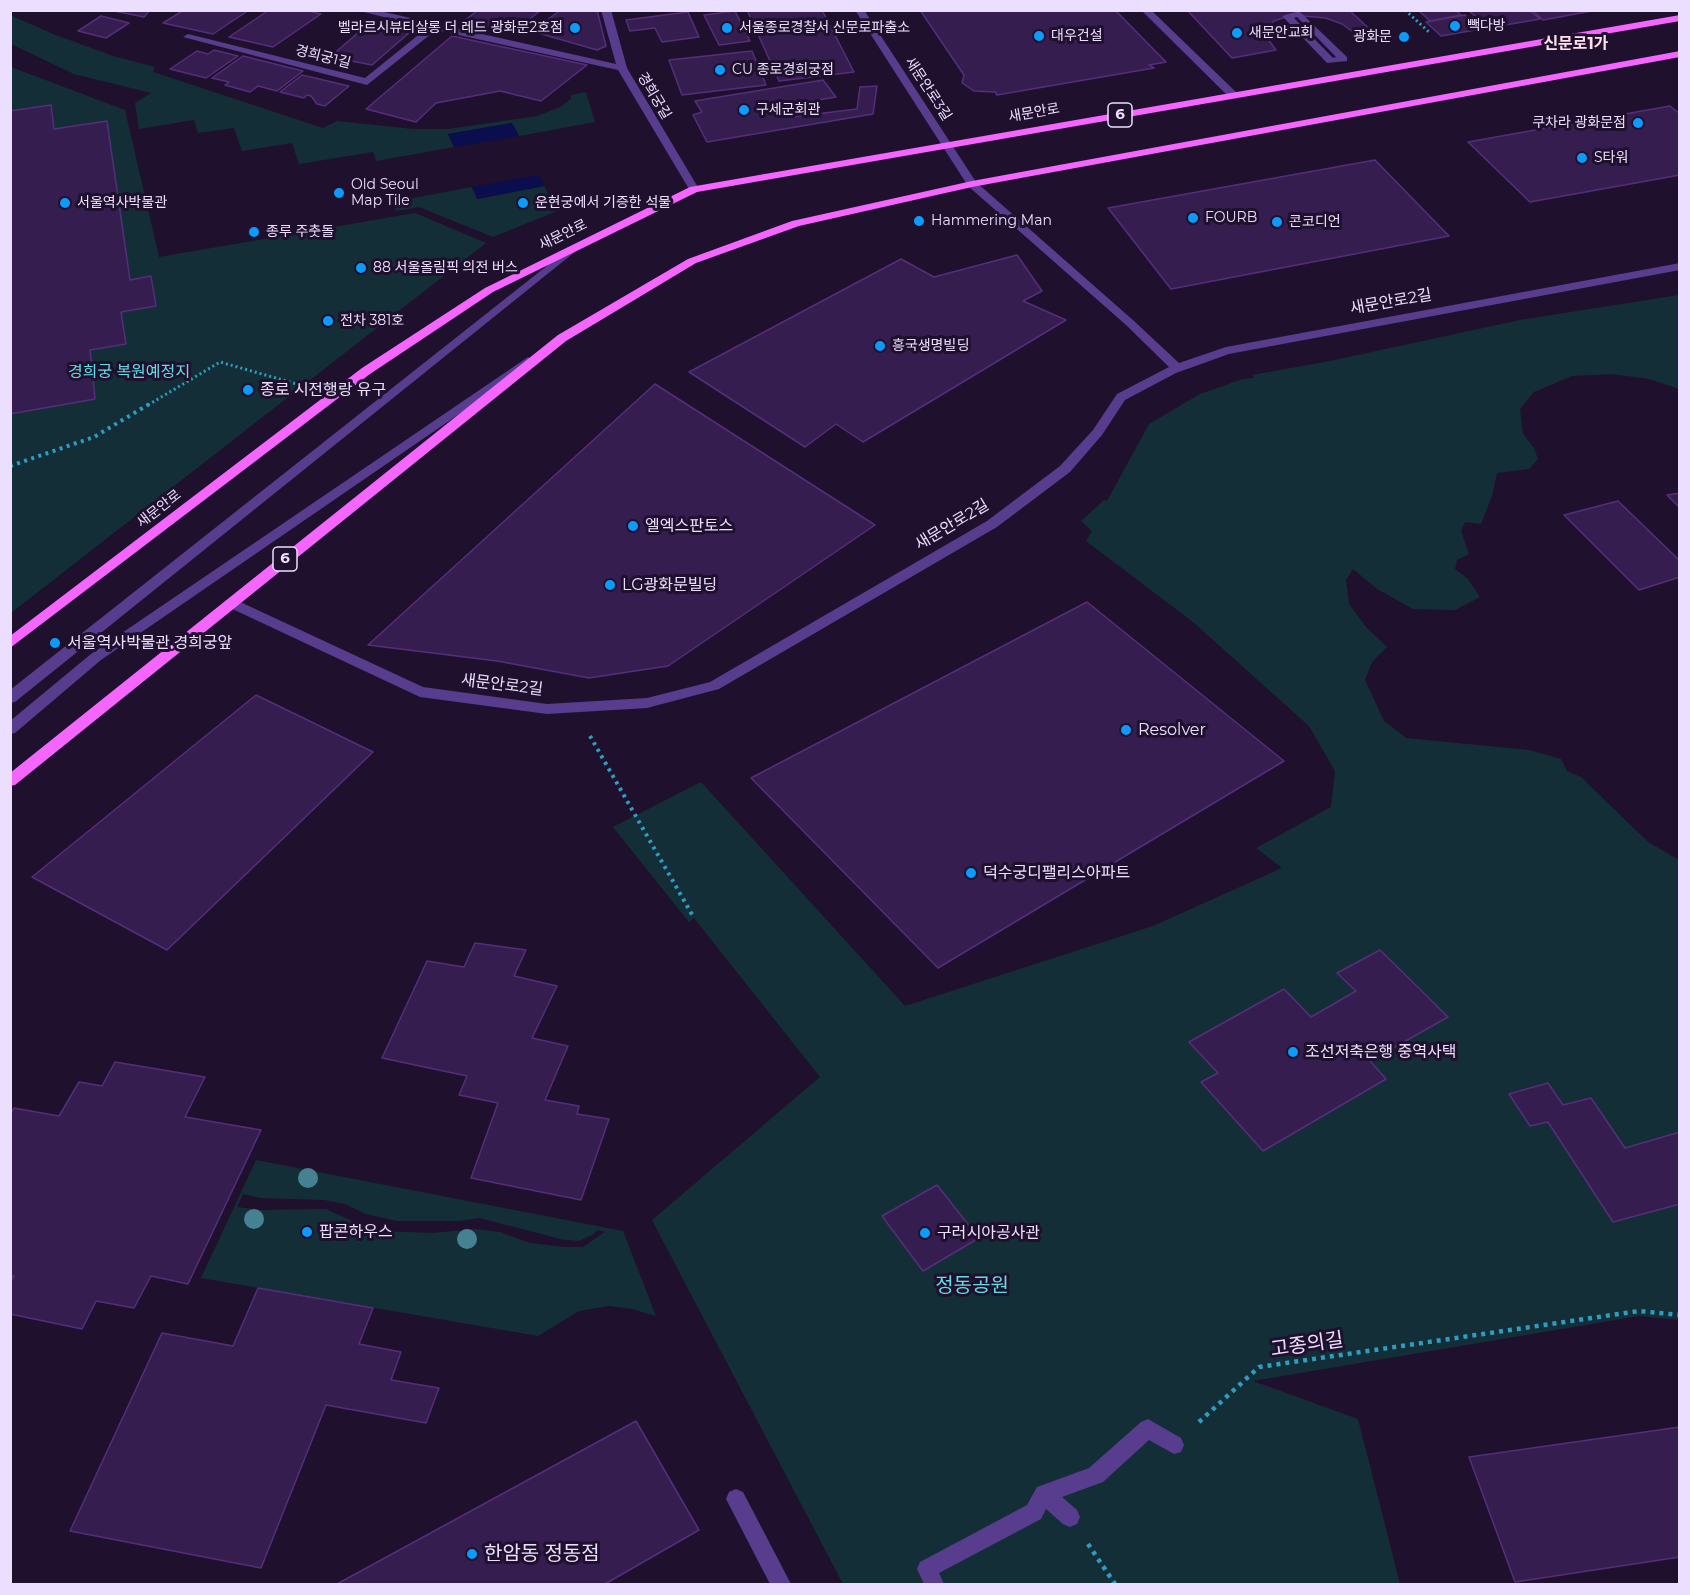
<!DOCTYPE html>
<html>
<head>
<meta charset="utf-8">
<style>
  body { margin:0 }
  #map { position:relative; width:1690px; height:1595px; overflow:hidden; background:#1f112d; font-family:Montserrat,sans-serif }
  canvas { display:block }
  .frame { position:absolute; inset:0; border:12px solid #ecdeff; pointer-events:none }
</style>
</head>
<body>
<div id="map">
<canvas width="1690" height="1595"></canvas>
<div class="frame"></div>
</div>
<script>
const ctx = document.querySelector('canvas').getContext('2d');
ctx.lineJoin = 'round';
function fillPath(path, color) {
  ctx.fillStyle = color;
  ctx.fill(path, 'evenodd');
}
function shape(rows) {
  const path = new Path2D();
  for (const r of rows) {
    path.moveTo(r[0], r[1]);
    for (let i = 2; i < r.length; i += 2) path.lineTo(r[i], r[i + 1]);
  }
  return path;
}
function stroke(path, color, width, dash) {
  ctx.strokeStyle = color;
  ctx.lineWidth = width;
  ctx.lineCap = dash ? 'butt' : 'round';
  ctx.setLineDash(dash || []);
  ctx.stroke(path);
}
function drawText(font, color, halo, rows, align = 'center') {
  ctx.font = font + ' Montserrat,"Noto Sans KR",sans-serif';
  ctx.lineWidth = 6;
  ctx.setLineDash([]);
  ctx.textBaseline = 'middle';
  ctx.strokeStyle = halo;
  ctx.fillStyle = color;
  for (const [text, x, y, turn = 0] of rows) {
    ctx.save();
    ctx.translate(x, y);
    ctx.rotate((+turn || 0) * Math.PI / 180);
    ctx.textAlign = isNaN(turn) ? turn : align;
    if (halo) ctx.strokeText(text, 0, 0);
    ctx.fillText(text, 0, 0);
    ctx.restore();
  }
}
const green = shape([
  [10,15,53,34,113,56,155,67,153,72,323,128,337,121,413,129,449,129,537,116,560,107,571,99,571,95,586,92,595,122,519,136,512,123,448,134,454,147,376,161,373,152,299,164,292,143,242,151,234,128,198,133,194,120,139,129,135,103,151,93,74,74,11,44],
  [11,67,125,110,159,257,415,213,486,243,11,613],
  [544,186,557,211,493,237,419,207,396,211,392,202,472,187,478,199],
  [1679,295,1679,389,1649,379,1612,374,1572,376,1534,392,1520,409,1523,434,1534,448,1538,459,1529,469,1497,473,1492,496,1481,524,1465,522,1461,531,1469,554,1457,560,1455,569,1468,579,1480,597,1455,610,1413,609,1377,589,1353,569,1346,580,1349,604,1366,627,1387,647,1372,662,1365,680,1384,721,1406,738,1529,750,1561,759,1567,771,1581,777,1648,842,1679,860,1679,1320,1639,1316,1253,1381,1358,1419,1400,1584,843,1584,652,1220,820,1077,694,918,689,922,613,827,701,782,905,1006,1153,926,1282,868,1256,848,1331,807,1335,771,1309,726,1193,622,1086,541,1092,531,1081,521,1104,500,1107,501,1149,424,1200,394,1243,379,1254,378,1252,375,1330,361,1520,320],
  [256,1160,623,1231,656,1316,632,1309,609,1306,579,1311,538,1336,201,1278],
  [243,1194,261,1198,324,1200,345,1204,366,1214,397,1221,459,1221,479,1218,565,1240,579,1241,592,1235,598,1230,605,1232,583,1247,564,1247,530,1243,500,1232,475,1229,432,1233,382,1231,361,1225,326,1209,259,1210,237,1207]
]);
const water = shape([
  [512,123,519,136,454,147,448,134],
  [539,175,544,186,477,199,472,187]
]);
const building = shape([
  [109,10,150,10,144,17,109,10],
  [184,10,249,10,213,34,163,23,184,10],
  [269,10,305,10,321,14,273,47,229,37,269,10],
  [478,10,541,10,520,27,495,21,487,27,464,21,478,10],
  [561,10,597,10,606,46,597,50,531,31,561,10],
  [747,10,822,10,854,72,779,81,747,10],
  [920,10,1115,10,1166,62,1149,65,1154,68,997,95,995,92,974,91,962,83,964,75,920,10],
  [1187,10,1349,10,1376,35,1360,37,1342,24,1326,18,1292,15,1274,21,1267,28,1265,35,1276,50,1232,58,1187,10],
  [1418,10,1455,10,1461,15,1430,21,1418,10],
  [1468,10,1529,10,1540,19,1488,28,1468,10],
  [1532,10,1597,10,1543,20,1532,10],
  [735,11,750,41,719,45,704,15,735,11],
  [688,12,699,37,662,42,655,28,630,31,626,20,688,12],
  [1465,15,1481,29,1441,36,1426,22,1465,15],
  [101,16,129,23,106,38,78,31,101,16],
  [368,24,409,33,372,65,330,57,368,24],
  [452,36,587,65,541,101,500,91,436,103,416,122,366,109,452,36],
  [214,50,238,56,206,78,170,69,197,51,208,54,214,50],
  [752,51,766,85,682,95,669,60,752,51],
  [243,56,303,71,277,91,258,86,250,92,225,85,229,82,212,78,243,56],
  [302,75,349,86,325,106,317,104,311,96,307,95,304,98,280,92,302,75],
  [823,80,836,97,783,106,792,117,857,109,860,87,877,86,873,114,707,142,693,115,702,112,695,101,823,80],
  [51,105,54,129,107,121,130,280,151,276,156,306,121,312,126,344,90,350,95,399,10,414,10,111,51,105],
  [1670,106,1680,114,1680,175,1530,202,1468,142,1670,106],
  [1375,160,1449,236,1171,289,1108,208,1375,160],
  [1017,255,1042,291,1023,301,1066,320,863,442,836,424,805,447,689,372,901,259,934,277,1017,255],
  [655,384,875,525,668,666,589,678,497,661,368,645,655,384],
  [1680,493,1680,508,1667,495,1680,493],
  [1618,501,1680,561,1680,577,1639,590,1564,515,1618,501],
  [1087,602,1284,761,938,968,751,778,1087,602],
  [256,695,373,752,167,950,32,877,256,695],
  [475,943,526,950,514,976,557,986,532,1038,568,1046,545,1100,579,1106,577,1114,609,1119,581,1200,471,1178,498,1103,459,1095,467,1076,382,1058,427,961,464,967,475,943],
  [1380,950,1448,1017,1370,1061,1386,1079,1263,1151,1201,1082,1218,1073,1189,1042,1284,989,1311,1017,1356,991,1337,973,1380,950],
  [115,1062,205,1077,185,1117,261,1130,188,1284,151,1276,134,1308,96,1301,82,1329,10,1314,10,1283,14,1276,10,1276,10,1115,14,1108,59,1116,79,1082,102,1086,115,1062],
  [1548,1083,1563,1105,1591,1098,1625,1148,1680,1132,1680,1204,1613,1222,1548,1122,1530,1126,1509,1094,1548,1083],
  [937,1185,979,1238,923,1271,882,1216,937,1185],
  [258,1288,373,1308,359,1344,401,1352,391,1380,439,1388,426,1423,326,1405,261,1568,70,1531,162,1333,233,1346,258,1288],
  [636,1421,699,1530,605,1584,337,1584,636,1421],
  [1680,1427,1680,1557,1515,1582,1469,1457,1680,1427]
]);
const pathFar2 = shape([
  [1405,10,1429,32],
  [148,405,220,362,300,385]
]);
const pathFar1 = shape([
  [10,466,94,437,151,403],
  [590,736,694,918]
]);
const path = shape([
  [1199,1422,1259,1367,1639,1311,1680,1315],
  [1088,1544,1115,1584]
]);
const service = shape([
  [356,10,375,10,616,64,601,10,611,10,627,68,699,189,694,192,689,189,618,70,436,30,367,85,183,37,188,34,365,78,427,28,356,10],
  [1141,10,1151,10,1237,93,1237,97,1229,97,1141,10],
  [572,246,576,247,576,251,15,702,10,703,10,690,572,246],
  [528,357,534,361,532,364,101,660,15,733,10,734,10,721,91,654,528,357]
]);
const pedestrian = shape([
  [1299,11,1347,57,1347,61,1327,63,1282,16,1299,11],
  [1297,17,1336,57,1333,58,1294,18,1297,17],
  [1148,1419,1181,1438,1184,1445,1181,1452,1174,1454,1149,1440,1103,1482,1062,1497,1077,1510,1080,1517,1077,1524,1070,1527,1063,1524,1046,1509,1041,1519,939,1573,944,1584,924,1584,917,1569,920,1562,1027,1505,1037,1487,1089,1468,1141,1422,1148,1419]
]);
const minor = shape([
  [855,10,864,10,976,182,1134,321,1179,363,1226,347,1680,263,1680,270,1229,354,1176,373,1125,400,1102,435,1070,472,997,527,719,689,647,708,547,714,420,697,226,606,224,603,226,600,236,600,423,687,547,704,647,698,710,682,987,521,1060,466,1093,430,1117,394,1169,367,1126,325,968,186,855,10],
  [736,1489,743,1492,791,1584,770,1584,726,1499,729,1492,736,1489]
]);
const primary = shape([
  [1680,15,1680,21,697,192,493,292,370,374,10,648,10,636,362,368,485,288,690,187,1680,15],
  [1680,51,1680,57,972,187,799,226,696,263,566,341,15,785,10,786,10,773,558,335,688,259,792,221,972,181,1680,51]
]);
const trees = [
  [308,1178],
  [254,1219],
  [467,1239]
];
const markers = [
  [1455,26,6,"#0a9bff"],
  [575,28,6,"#0a9bff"],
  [727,28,6,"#0a9bff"],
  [1237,33,6,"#0a9bff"],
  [1039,36,6,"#0a9bff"],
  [1404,37,6,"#0a9bff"],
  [720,70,6,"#0a9bff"],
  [744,110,6,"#0a9bff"],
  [1638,123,6,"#0a9bff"],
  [1582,158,6,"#0a9bff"],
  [339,193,6,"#0a9bff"],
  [65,203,6,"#0a9bff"],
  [523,203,6,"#0a9bff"],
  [1193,218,6,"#0a9bff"],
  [919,221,6,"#0a9bff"],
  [1277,222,6,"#0a9bff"],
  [254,232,6,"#0a9bff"],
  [361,268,6,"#0a9bff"],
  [328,321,6,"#0a9bff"],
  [880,346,6,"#0a9bff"],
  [248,390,6,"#0a9bff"],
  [633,526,6,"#0a9bff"],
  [610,585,6,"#0a9bff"],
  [55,643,6,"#0a9bff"],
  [1126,730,6,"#0a9bff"],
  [971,873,6,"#0a9bff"],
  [1293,1052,6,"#0a9bff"],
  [307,1232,6,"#0a9bff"],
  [925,1233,6,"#0a9bff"],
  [472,1554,6,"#0a9bff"]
];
const farPoinames = [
  ["빽다방",1467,26],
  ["벨라르시뷰티살롱 더 레드 광화문2호점",563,28,"right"],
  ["서울종로경찰서 신문로파출소",739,28],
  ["새문안교회",1249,33],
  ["대우건설",1051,36],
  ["광화문",1392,37,"right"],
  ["CU 종로경희궁점",732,70],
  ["구세군회관",756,110],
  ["쿠차라 광화문점",1626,123,"right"],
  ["S타워",1594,158],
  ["Old Seoul",351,185],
  ["Map Tile",351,201],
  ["서울역사박물관",77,203],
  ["운현궁에서 기증한 석물",535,203],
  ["FOURB",1205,218],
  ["Hammering Man",931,221],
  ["콘코디언",1289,222],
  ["종루 주춧돌",266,232],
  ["88 서울올림픽 의전 버스",373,268],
  ["전차 381호",340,321],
  ["흥국생명빌딩",892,346]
];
const farStreetnames = [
  ["경희궁1길",323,57,14],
  ["새문안로3길",928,89,57],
  ["경희궁길",654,96,59],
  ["새문안로",1034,113,-10],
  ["새문안로",563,235,-26],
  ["새문안로",159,509,-38]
];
const shields = [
  [1120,115,24],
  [285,559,24]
];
const shieldNames = [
  ["6",1120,115],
  ["6",285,559]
];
const farQuarternames = [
  ["신문로1가",1576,44]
];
const streetNames = [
  ["새문안로2길",1391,302,-10],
  ["새문안로2길",952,525,-31],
  ["새문안로2길",502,685,7]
];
const parkNames = [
  ["경희궁 복원예정지",129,372]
];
const poiNames = [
  ["종로 시전행랑 유구",260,390],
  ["엘엑스판토스",645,526],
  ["LG광화문빌딩",622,585],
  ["서울역사박물관.경희궁앞",67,643],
  ["Resolver",1138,730],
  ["덕수궁디팰리스아파트",983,873],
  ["조선저축은행 중역사택",1305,1052],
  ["팝콘하우스",319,1232],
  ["구러시아공사관",937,1233]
];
const nearParknames = [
  ["정동공원",972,1286]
];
const nearStreetnames = [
  ["고종의길",1307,1345,-8]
];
const nearPoinames = [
  ["한암동 정동점",484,1554]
];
fillPath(green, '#142e38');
fillPath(water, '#0a0e4e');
fillPath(building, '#361d4f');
stroke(building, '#552e7b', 1.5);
stroke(pathFar2, '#2e9dc2', 3, [2, 3]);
stroke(pathFar1, '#2e9dc2', 4, [3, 4.5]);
stroke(path, '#2e9dc2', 4.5, [4, 5]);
fillPath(service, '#583c8d');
fillPath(pedestrian, '#583c8d');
fillPath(minor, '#583c8d');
fillPath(primary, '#f565ff');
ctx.fillStyle = '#468192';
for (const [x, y] of trees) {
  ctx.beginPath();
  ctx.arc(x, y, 10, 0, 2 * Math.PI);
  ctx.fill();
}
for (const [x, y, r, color] of markers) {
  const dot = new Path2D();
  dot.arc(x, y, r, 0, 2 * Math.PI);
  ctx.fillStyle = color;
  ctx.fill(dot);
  stroke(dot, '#1f112d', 2);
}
drawText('14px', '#ecdeff', '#1f112d', farPoinames, 'left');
drawText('14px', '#ecdeff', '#1f112d', farStreetnames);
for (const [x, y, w] of shields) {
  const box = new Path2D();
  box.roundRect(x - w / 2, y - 12, w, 24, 4.5);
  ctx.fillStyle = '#1f112d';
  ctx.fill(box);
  stroke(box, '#ecdeff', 1.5);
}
drawText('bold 15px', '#ecdeff', null, shieldNames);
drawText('bold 16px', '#ffe0ea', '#1f112d', farQuarternames);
drawText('16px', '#ecdeff', '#1f112d', streetNames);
drawText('16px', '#65dce4', '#1f112d', parkNames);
drawText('16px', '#ecdeff', '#1f112d', poiNames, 'left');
drawText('20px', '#65dce4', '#1f112d', nearParknames);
drawText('20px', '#ecdeff', '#1f112d', nearStreetnames);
drawText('20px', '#ecdeff', '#1f112d', nearPoinames, 'left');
</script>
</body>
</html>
